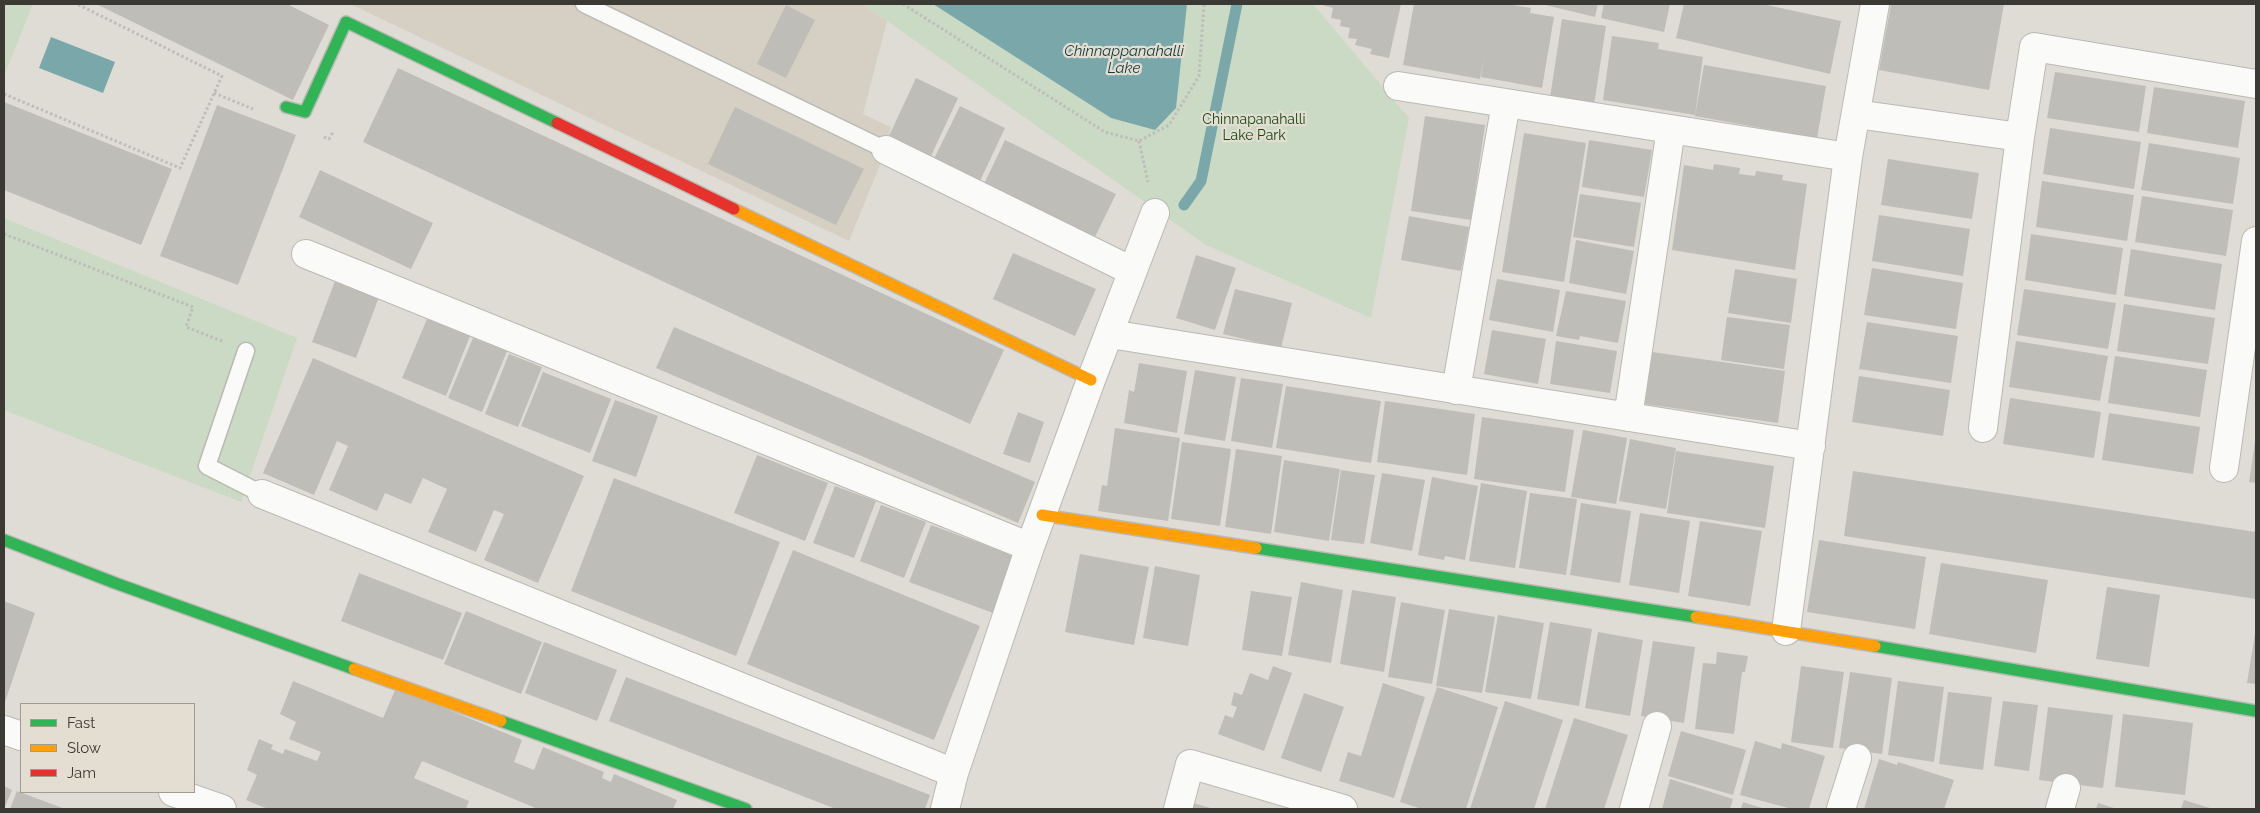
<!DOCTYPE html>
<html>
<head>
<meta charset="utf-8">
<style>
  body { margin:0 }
  #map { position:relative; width:2260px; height:813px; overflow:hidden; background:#dfdcd5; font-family:Raleway,sans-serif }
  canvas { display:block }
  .frame { position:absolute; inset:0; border:5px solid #3b3934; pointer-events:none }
  .legend { position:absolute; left:20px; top:703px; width:175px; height:90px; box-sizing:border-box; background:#e3ded1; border:1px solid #a09c92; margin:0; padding:6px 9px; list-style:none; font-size:15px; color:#3b3934 }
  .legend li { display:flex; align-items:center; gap:10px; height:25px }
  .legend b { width:25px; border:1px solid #a09c92 }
</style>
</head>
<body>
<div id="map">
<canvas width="2260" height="813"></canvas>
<div class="frame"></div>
<ul class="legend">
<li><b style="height:6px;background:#30b455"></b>Fast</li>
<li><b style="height:6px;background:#ff9f0a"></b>Slow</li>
<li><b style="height:6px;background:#e5322d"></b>Jam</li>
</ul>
</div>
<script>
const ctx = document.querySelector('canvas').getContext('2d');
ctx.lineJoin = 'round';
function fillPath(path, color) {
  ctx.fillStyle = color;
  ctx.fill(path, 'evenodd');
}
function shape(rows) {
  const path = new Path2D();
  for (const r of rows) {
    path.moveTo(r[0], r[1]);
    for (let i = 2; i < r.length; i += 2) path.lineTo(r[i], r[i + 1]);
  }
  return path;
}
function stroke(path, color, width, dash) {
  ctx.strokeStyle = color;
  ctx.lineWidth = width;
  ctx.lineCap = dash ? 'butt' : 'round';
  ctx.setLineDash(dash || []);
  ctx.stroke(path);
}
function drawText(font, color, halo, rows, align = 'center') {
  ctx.font = font + ' Raleway,sans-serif';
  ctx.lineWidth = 4.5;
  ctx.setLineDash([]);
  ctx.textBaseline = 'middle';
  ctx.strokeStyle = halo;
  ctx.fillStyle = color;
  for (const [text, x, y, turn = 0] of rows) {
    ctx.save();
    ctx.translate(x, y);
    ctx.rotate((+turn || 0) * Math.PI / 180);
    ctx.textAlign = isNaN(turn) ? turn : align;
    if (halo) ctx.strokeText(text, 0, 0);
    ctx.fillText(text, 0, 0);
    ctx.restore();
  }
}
const built = shape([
  [350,4,863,4,887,21,863,114,891,127,886,150,849,241]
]);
const green = shape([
  [4,4,33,4,4,76],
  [863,4,1313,4,1409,118,1371,318,1206,245],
  [4,218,297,338,241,502,4,410]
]);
const water = shape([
  [933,4,1187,4,1176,108,1155,130,1111,118],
  [51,37,115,62,103,93,39,68]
]);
const stream = shape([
  [1184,205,1201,181,1237,4]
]);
const building = shape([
  [96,4,287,4,329,25,293,100],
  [1319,4,1401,4,1389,58,1370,54,1372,49,1355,45,1357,39,1348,38,1350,28,1340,26,1341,20,1331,18,1333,8],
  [1414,4,1507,4,1531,8,1530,13,1554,17,1542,88,1481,77,1484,57,1480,79,1403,65],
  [1541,4,1598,4,1595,17],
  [1604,4,1670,4,1664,32,1601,18],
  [1684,4,1762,4,1841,21,1830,74,1676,38],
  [1891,4,2004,4,1989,90,1879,70],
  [786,5,815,20,786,78,757,64],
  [1562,19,1606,26,1594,105,1550,98],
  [1612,36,1659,43,1658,49,1703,57,1695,115,1603,100],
  [1704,65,1826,86,1817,138,1695,116],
  [398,68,1004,350,970,424,363,142],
  [2055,72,2146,86,2139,132,2047,118],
  [916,78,958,98,931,156,889,136],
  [2154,87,2245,101,2238,148,2147,133],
  [4,102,172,169,141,245,4,190],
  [217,105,296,135,238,285,160,256],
  [960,106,1005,128,980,181,934,159],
  [735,107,864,169,836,225,708,164],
  [1425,116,1485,125,1471,220,1411,211],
  [2050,128,2141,142,2134,189,2043,174],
  [1524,133,1586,143,1564,282,1502,272],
  [1005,140,1116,194,1095,237,984,184],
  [1589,140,1652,150,1644,197,1582,187],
  [2149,143,2240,158,2233,204,2141,190],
  [1888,159,1979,173,1972,219,1881,205],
  [1714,164,1740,168,1739,174,1755,176,1756,171,1783,175,1782,180,1807,184,1795,270,1672,250,1684,165,1713,170],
  [320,170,433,223,411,269,299,217],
  [2042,181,2134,195,2127,241,2036,227],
  [1580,194,1641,203,1634,247,1573,237],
  [2142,196,2233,210,2226,256,2135,242],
  [1879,215,1970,229,1963,276,1872,261],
  [1409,216,1469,227,1461,271,1401,260],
  [2031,234,2123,248,2116,295,2025,280],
  [1576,240,1634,251,1626,294,1569,283],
  [2131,249,2222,264,2215,310,2124,296],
  [1013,253,1096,289,1075,336,993,299],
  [1196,255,1236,268,1215,330,1176,318],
  [1872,268,1963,283,1956,329,1864,315],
  [1735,269,1797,279,1791,323,1728,313],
  [1497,279,1560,290,1553,332,1489,320],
  [335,281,379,297,356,358,312,342],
  [1235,289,1292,303,1281,348,1223,334],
  [2024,289,2116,303,2108,349,2017,335],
  [1566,291,1626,301,1618,343,1580,336,1579,340,1556,336],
  [2124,304,2215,318,2208,364,2117,351],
  [1727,317,1790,325,1784,369,1721,360],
  [427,319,470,336,446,396,402,378],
  [1867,322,1958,336,1951,383,1859,369],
  [674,327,1035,482,1018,523,656,368],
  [1492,330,1546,339,1538,384,1484,374],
  [473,338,507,351,482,412,448,398],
  [1556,341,1617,351,1610,393,1550,384],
  [2016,341,2108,356,2100,401,2009,387],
  [1652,352,1785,371,1778,423,1645,404],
  [509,354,542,367,518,427,485,414],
  [2115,356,2207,370,2200,417,2108,403],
  [313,358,584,476,538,583,484,560,504,514,494,510,476,552,428,532,447,489,423,478,411,504,385,493,377,511,329,490,348,446,337,441,314,495,263,473],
  [1139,363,1187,371,1177,433,1124,423,1129,390,1134,392],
  [1195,370,1236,377,1225,441,1184,434],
  [543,372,611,399,590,453,521,426],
  [1859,376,1950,390,1943,436,1852,422],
  [1241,378,1283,384,1272,448,1231,441],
  [1286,386,1381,401,1371,463,1276,448],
  [2010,398,2101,412,2094,458,2003,444],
  [615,400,658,416,636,477,592,461],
  [1385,401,1475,414,1467,475,1377,462],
  [1018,412,1044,422,1030,463,1003,454],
  [2109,413,2200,427,2193,474,2102,460],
  [1482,417,1574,430,1565,492,1474,479],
  [1115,428,1180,438,1168,521,1098,511,1102,485,1107,486],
  [1583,430,1627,438,1616,504,1571,497],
  [1630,439,1676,448,1666,509,1619,501],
  [1182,442,1231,449,1220,526,1171,519],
  [2255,442,2256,442,2256,483,2249,482],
  [1236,449,1282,456,1271,534,1225,527],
  [1676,451,1774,466,1765,528,1667,513],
  [757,455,828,483,805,541,734,513],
  [1284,460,1340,469,1329,541,1274,532],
  [1341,470,1375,475,1364,544,1331,540],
  [1853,471,2256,532,2256,599,1844,536],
  [1382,473,1425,480,1412,551,1370,543],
  [1432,477,1478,486,1465,560,1445,556,1444,560,1418,555],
  [614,478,780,542,736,656,571,591],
  [1481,483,1527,491,1515,568,1469,561],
  [835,486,876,501,854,558,813,543],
  [1530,493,1577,499,1566,575,1519,568],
  [1581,503,1631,511,1620,583,1570,575],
  [881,505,926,522,904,578,860,561],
  [1640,513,1690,521,1679,593,1629,585],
  [1700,521,1762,531,1750,606,1688,596],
  [931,525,1020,558,1002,590,993,613,909,582],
  [1819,540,1926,557,1915,629,1807,612],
  [793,550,980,626,934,740,747,664],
  [1080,554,1149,567,1134,645,1065,632],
  [1941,563,2048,580,2036,653,1929,634],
  [1155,566,1200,575,1188,646,1143,638],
  [359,573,462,613,443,660,341,621],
  [1301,582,1343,590,1331,663,1288,655],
  [2107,587,2160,595,2149,667,2096,659],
  [1352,590,1396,597,1384,672,1340,664],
  [1251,591,1292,597,1282,656,1242,650],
  [4,601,35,613,4,705],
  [1401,602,1445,610,1432,684,1388,677],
  [1449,609,1495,617,1482,693,1436,686],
  [466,611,542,642,521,694,444,664],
  [1498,615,1544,623,1531,699,1485,692],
  [1550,622,1592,629,1579,706,1537,699],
  [1598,632,1643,640,1630,716,1585,708],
  [2255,634,2256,634,2256,684,2247,683],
  [1653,641,1695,647,1684,723,1641,716],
  [544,642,617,670,597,721,525,693],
  [1717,652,1748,656,1745,672,1742,672,1734,734,1695,729,1703,663,1716,664],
  [1273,666,1292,673,1264,751,1218,734,1225,715,1233,718,1237,707,1231,705,1234,692,1242,695,1250,673,1268,680],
  [1801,666,1844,672,1833,748,1791,742],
  [1850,672,1892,678,1882,754,1839,748],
  [626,677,930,795,925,809,836,809,609,721],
  [293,681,383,718,396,688,522,740,514,762,534,770,543,747,604,772,602,778,611,782,614,774,677,800,673,809,538,809,422,761,414,778,469,801,466,809,268,809,246,800,257,775,247,770,259,739,273,745,271,749,283,754,285,749,317,761,321,752,289,739,296,722,280,714],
  [1898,681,1944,687,1934,762,1888,755],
  [1383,683,1425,697,1394,798,1339,781,1348,752,1361,756],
  [1437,687,1498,707,1466,809,1422,809,1400,802],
  [1948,692,1992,697,1983,770,1939,764],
  [1304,693,1344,707,1321,772,1281,758],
  [1505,701,1563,720,1534,809,1470,809],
  [2003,701,2038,705,2029,771,1994,766],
  [2048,707,2113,715,2103,788,2039,780],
  [2123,714,2193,723,2185,795,2115,787],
  [1574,718,1628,735,1604,809,1545,809],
  [1681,731,1746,750,1733,795,1668,776],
  [1755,741,1781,749,1782,743,1825,756,1809,809,1792,809,1740,795],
  [1879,759,1897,765,1898,762,1954,780,1944,809,1864,809],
  [1670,779,1733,799,1730,809,1662,809],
  [4,786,12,790,4,809],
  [17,791,65,809,10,809],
  [2184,800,2213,809,2181,809],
  [1743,802,1765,809,1741,809],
  [1193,803,1214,809,1191,809],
  [2098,803,2117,809,2096,809]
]);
const path = shape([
  [903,4,1105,132,1139,141,1169,125,1199,76,1204,4],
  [214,93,253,109],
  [4,94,180,168,222,76,77,4],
  [324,137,329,139,333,132],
  [1139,141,1148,182],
  [4,234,193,307,186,327,222,341]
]);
const lane = shape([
  [584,4,886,150],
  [246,351,207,466,262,494]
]);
const street = shape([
  [1398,86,1848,157],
  [1856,114,2020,137],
  [886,150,1132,271],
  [306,254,1030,547],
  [1110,334,1811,446],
  [1456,390,1506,103],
  [1628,417,1671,129],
  [1983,428,2020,137,2034,47,2256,84],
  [2224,468,2256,241],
  [262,494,954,773],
  [1786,631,1848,157,1875,4],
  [4,730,21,736],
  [173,792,222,809],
  [945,809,954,773,1030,547,1091,380,1155,213],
  [1178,809,1190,764,1343,809],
  [1634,809,1657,726],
  [1841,809,1857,758],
  [2060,809,2066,788]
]);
const fast = shape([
  [286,107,305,112,346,22,557,123],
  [4,540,115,583,354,669],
  [1256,548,1696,617],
  [1875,646,2256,711],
  [501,721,746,809]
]);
const slow = shape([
  [734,209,1091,380],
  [1042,515,1256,548],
  [1696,617,1875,646],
  [354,669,501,721]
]);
const jam = shape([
  [557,123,734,209]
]);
const parkNames = [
  ["Chinnapanahalli",1254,120],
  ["Lake Park",1254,136]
];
const waterNames = [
  ["Chinnappanahalli",1124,51],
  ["Lake",1124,68]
];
fillPath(built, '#d5d0c3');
fillPath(green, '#cbdac4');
fillPath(water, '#7aa8aa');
stroke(stream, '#7aa8aa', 11);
fillPath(building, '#bfbdb8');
stroke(lane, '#bab9b3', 19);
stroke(street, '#bab9b3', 30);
stroke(fast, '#bab9b3', 14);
stroke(slow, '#bab9b3', 14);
stroke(jam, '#bab9b3', 14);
stroke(path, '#bebdbb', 3, [2.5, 2.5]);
stroke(lane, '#fafaf9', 16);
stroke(street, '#fafaf9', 28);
stroke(fast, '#30b455', 11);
stroke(slow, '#ff9f0a', 11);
stroke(jam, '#e5322d', 11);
drawText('14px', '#164812', '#e3ded1', parkNames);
drawText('italic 15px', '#16393b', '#e3ded1', waterNames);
</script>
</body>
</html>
